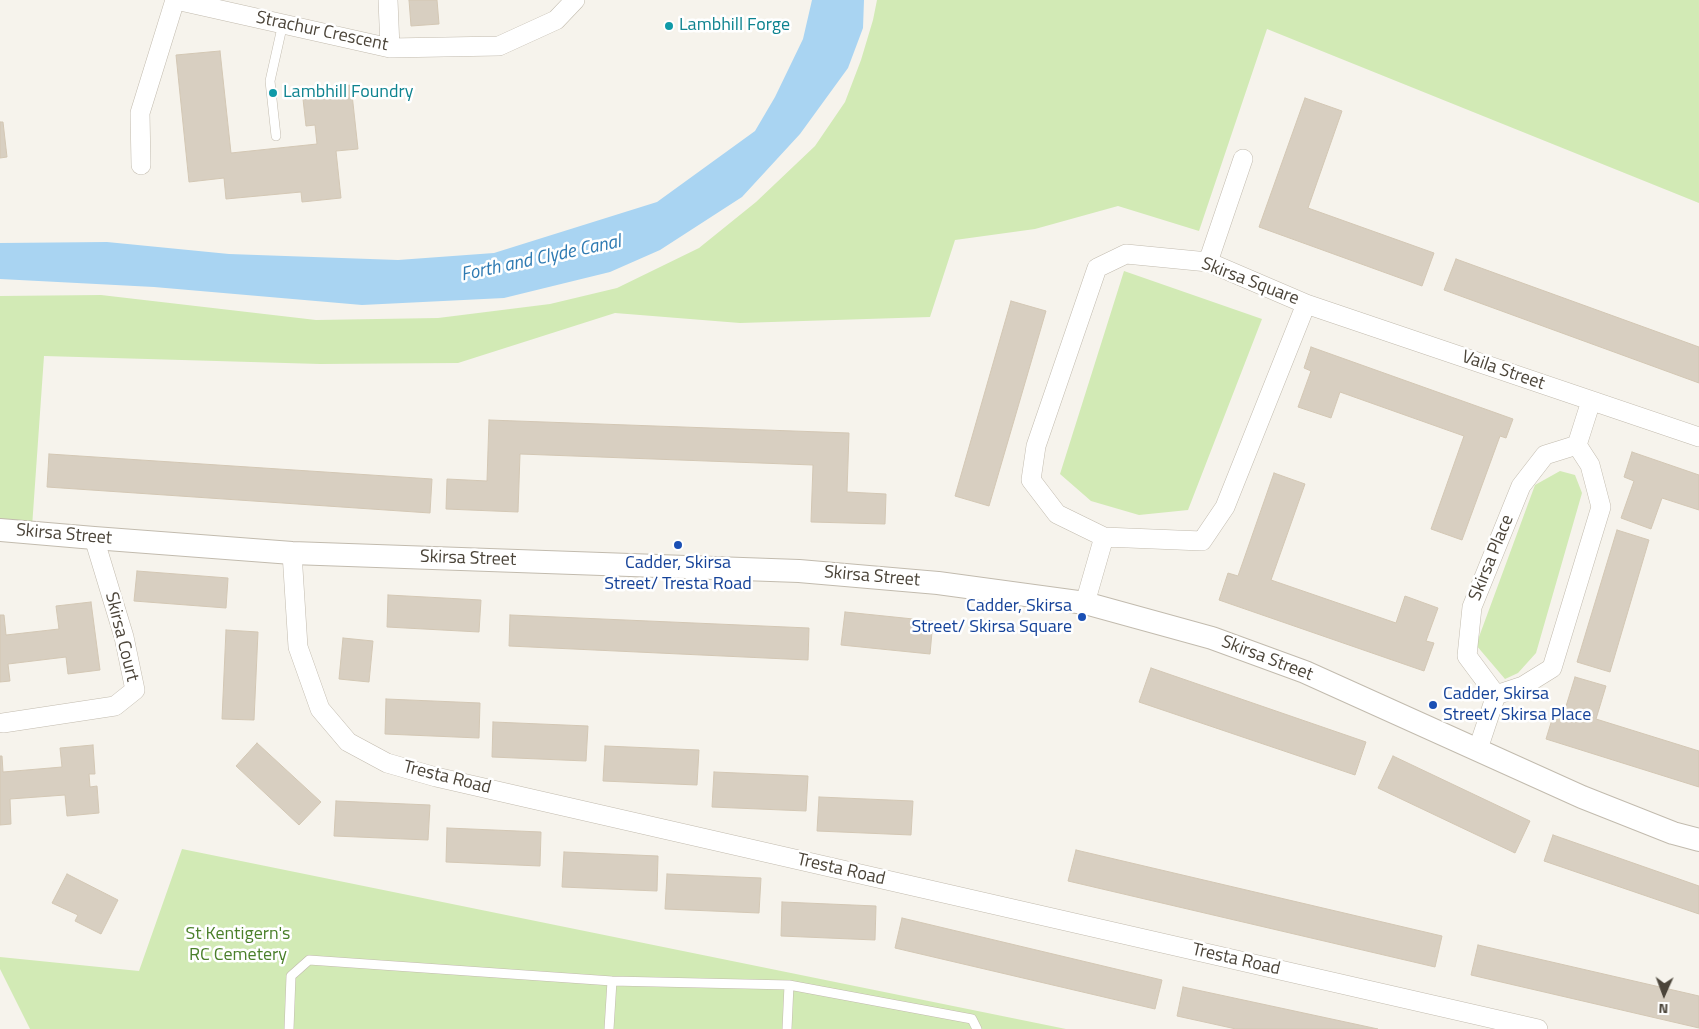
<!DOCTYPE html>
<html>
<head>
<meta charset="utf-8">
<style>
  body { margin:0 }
  #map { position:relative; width:1699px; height:1029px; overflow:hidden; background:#f6f3ec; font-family:"Titillium Web",sans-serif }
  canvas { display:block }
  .north { position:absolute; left:1639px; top:969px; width:50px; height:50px; -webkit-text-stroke:4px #fff; paint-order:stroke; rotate:182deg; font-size:14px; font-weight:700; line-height:20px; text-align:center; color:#4b4439 }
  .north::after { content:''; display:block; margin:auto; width:18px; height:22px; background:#4b4439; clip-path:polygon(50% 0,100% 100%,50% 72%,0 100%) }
</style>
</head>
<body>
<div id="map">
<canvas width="1699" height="1029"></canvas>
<div class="north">N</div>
</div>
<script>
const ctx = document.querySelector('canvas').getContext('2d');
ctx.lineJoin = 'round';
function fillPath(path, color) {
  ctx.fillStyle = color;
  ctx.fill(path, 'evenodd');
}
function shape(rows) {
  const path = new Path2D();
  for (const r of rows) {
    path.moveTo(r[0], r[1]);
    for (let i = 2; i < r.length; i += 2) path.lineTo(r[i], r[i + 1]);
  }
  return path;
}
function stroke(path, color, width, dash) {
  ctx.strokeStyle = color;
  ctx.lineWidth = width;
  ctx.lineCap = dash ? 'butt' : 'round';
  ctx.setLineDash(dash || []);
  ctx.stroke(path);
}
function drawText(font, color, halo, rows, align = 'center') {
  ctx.font = font + ' "Titillium Web",sans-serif';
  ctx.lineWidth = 5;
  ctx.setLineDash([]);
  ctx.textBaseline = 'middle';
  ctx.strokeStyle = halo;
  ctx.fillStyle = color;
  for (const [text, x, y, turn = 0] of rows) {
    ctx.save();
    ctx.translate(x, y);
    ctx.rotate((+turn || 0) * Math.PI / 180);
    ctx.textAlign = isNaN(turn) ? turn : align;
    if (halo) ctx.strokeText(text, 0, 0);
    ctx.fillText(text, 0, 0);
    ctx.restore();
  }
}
const green = shape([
  [877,0,1699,0,1699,203,1267,29,1199,231,1118,206,1035,229,955,240,930,317,740,323,615,313,458,363,320,364,44,356,32,527,0,524,0,296,101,295,316,320,438,318,550,304,617,288,699,248,756,202,815,146,845,102,861,60,873,20],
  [1124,271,1262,319,1188,510,1139,515,1091,501,1060,474],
  [1560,471,1575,475,1582,493,1536,653,1518,673,1505,679,1476,645,1535,485],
  [182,849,1066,1029,30,1029,0,969,0,957,139,971]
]);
const water = shape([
  [812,0,864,0,863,28,848,68,800,134,742,197,660,250,610,272,504,298,362,305,154,287,0,279,0,243,107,242,229,254,398,260,494,253,657,202,755,131,775,97,803,39]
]);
const building = shape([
  [409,0,437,0,439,24,411,26,409,0],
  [220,51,231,153,317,144,315,125,306,126,302,90,351,85,358,149,336,151,341,198,302,202,301,192,226,199,224,178,189,182,176,55,220,51],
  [1305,98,1342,111,1308,208,1434,253,1422,286,1259,227,1305,98],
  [0,122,3,122,7,157,0,158,0,122],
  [1456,259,1699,347,1699,383,1444,290,1456,259],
  [1011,301,1046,311,989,506,955,496,1011,301],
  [1311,347,1513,419,1506,438,1500,436,1462,540,1431,529,1464,436,1340,392,1331,418,1298,407,1311,371,1304,368,1311,347],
  [489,420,849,433,847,492,886,494,885,524,811,522,813,465,520,454,518,512,446,509,447,479,487,481,489,420],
  [1632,452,1699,475,1699,510,1662,498,1651,529,1621,518,1634,481,1624,477,1632,452],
  [49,454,432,479,430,513,47,487,49,454],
  [1274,473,1305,484,1271,580,1396,623,1405,596,1438,608,1426,641,1434,643,1424,671,1219,600,1228,573,1238,576,1274,473],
  [1617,530,1649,540,1610,672,1577,662,1617,530],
  [137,571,228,578,226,608,134,601,137,571],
  [388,595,481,600,479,632,387,627,388,595],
  [91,602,100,670,68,674,66,657,8,664,10,681,0,682,0,615,4,615,6,635,59,629,56,606,91,602],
  [845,612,933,621,930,654,841,645,845,612],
  [510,615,809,628,808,660,509,646,510,615],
  [226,630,258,632,254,720,222,719,226,630],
  [343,638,373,641,369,682,339,679,343,638],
  [1151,668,1366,742,1355,775,1139,702,1151,668],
  [1575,677,1606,686,1596,719,1699,751,1699,787,1546,739,1554,713,1563,716,1575,677],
  [386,699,480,703,479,738,385,734,386,699],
  [493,722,588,726,586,761,492,757,493,722],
  [257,743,321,802,299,825,236,766,257,743],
  [93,745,95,774,89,774,90,787,97,786,99,813,67,816,65,795,10,799,11,824,0,825,0,756,2,756,3,772,62,767,60,748,93,745],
  [605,746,699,750,697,785,603,781,605,746],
  [1393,756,1530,821,1515,853,1378,788,1393,756],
  [714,772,808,776,806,811,712,807,714,772],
  [819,797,913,801,911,835,817,831,819,797],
  [336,801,430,805,428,840,334,836,336,801],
  [447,828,541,832,540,866,446,862,447,828],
  [1553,835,1699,886,1699,914,1544,861,1553,835],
  [1076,850,1442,936,1435,967,1068,881,1076,850],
  [564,852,658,856,657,891,562,887,564,852],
  [67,874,118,900,101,934,75,921,78,915,52,903,67,874],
  [667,874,761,878,759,913,665,909,667,874],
  [782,902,876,906,875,940,781,936,782,902],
  [902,918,1162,980,1155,1009,895,948,902,918],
  [1478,945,1699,996,1699,1028,1471,975,1478,945],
  [1183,987,1378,1029,1236,1029,1177,1016,1183,987]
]);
const service = shape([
  [276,136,270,81,283,23],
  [289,1029,291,976,309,960,612,981,789,985,972,1019,977,1029],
  [609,1029,612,981],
  [787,1029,789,985]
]);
const minor = shape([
  [176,0,390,48,499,46,556,20,575,0],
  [388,0,390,48],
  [141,165,140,113,175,0],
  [1208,262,1243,159],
  [1306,304,1225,507,1202,541,1104,537,1057,514,1031,480,1036,446,1097,268,1126,254,1208,262,1306,304,1699,437],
  [1577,445,1591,401],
  [292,553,298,647,320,709,348,742,387,763,436,777,1538,1029],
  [1085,603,1104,537],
  [1496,695,1467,656,1472,607,1521,486,1545,455,1577,445],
  [1496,695,1523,686,1552,668,1601,507,1590,465,1577,445],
  [3,723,115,706,135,690,124,637,94,538],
  [1478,749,1496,695]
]);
const tertiary = shape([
  [0,530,94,538,292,553,799,571,938,583,1085,603,1212,638,1305,672,1582,797,1673,833,1699,840]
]);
const markers = [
  [669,26,5,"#0f9aa8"],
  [273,93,5,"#0f9aa8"],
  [678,545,5,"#1a4fb4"],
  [1082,617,5,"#1a4fb4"],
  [1433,705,5,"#1a4fb4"]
];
const cultureNames = [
  ["Lambhill Forge",679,26],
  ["Lambhill Foundry",283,93]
];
const streetNames = [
  ["Strachur Crescent",322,32,12],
  ["Skirsa Square",1250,282,21],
  ["Vaila Street",1503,371,19],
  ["Skirsa Street",64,535,5],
  ["Skirsa Place",1492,558,-68],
  ["Skirsa Street",468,559,2],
  ["Skirsa Street",872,577,5],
  ["Skirsa Court",121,637,76],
  ["Skirsa Street",1267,659,21],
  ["Tresta Road",447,778,14],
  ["Tresta Road",841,870,13],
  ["Tresta Road",1236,960,13]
];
const transitNames = [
  ["Cadder, Skirsa",678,564],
  ["Street/ Tresta Road",678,585],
  ["Cadder, Skirsa",1072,607,"right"],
  ["Street/ Skirsa Square",1072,628,"right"],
  ["Cadder, Skirsa",1443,695,"left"],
  ["Street/ Skirsa Place",1443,716,"left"]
];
const parkNames = [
  ["St Kentigern's",238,935],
  ["RC Cemetery",238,956]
];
const waterNames = [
  ["Forth and Clyde Canal",541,259,-12]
];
fillPath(green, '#d2eab5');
fillPath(water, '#a9d4f2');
fillPath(building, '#d8cfc1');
stroke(building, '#d3c7b4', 1);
stroke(service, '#c2bbae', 10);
stroke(minor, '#c2bbae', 20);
stroke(tertiary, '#c2bbae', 24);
stroke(service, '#fff', 9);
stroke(minor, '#fff', 19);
stroke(tertiary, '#fff', 22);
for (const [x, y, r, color] of markers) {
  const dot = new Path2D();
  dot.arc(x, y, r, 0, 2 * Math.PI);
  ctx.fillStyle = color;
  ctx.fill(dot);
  stroke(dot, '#fff', 2);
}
drawText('18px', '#0d838f', '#fff', cultureNames, 'left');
drawText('18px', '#4b4439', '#fff', streetNames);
drawText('18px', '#164399', '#fff', transitNames);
drawText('18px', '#4a7f2a', '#fff', parkNames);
drawText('italic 19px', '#2e7ab2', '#fff', waterNames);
</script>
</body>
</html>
